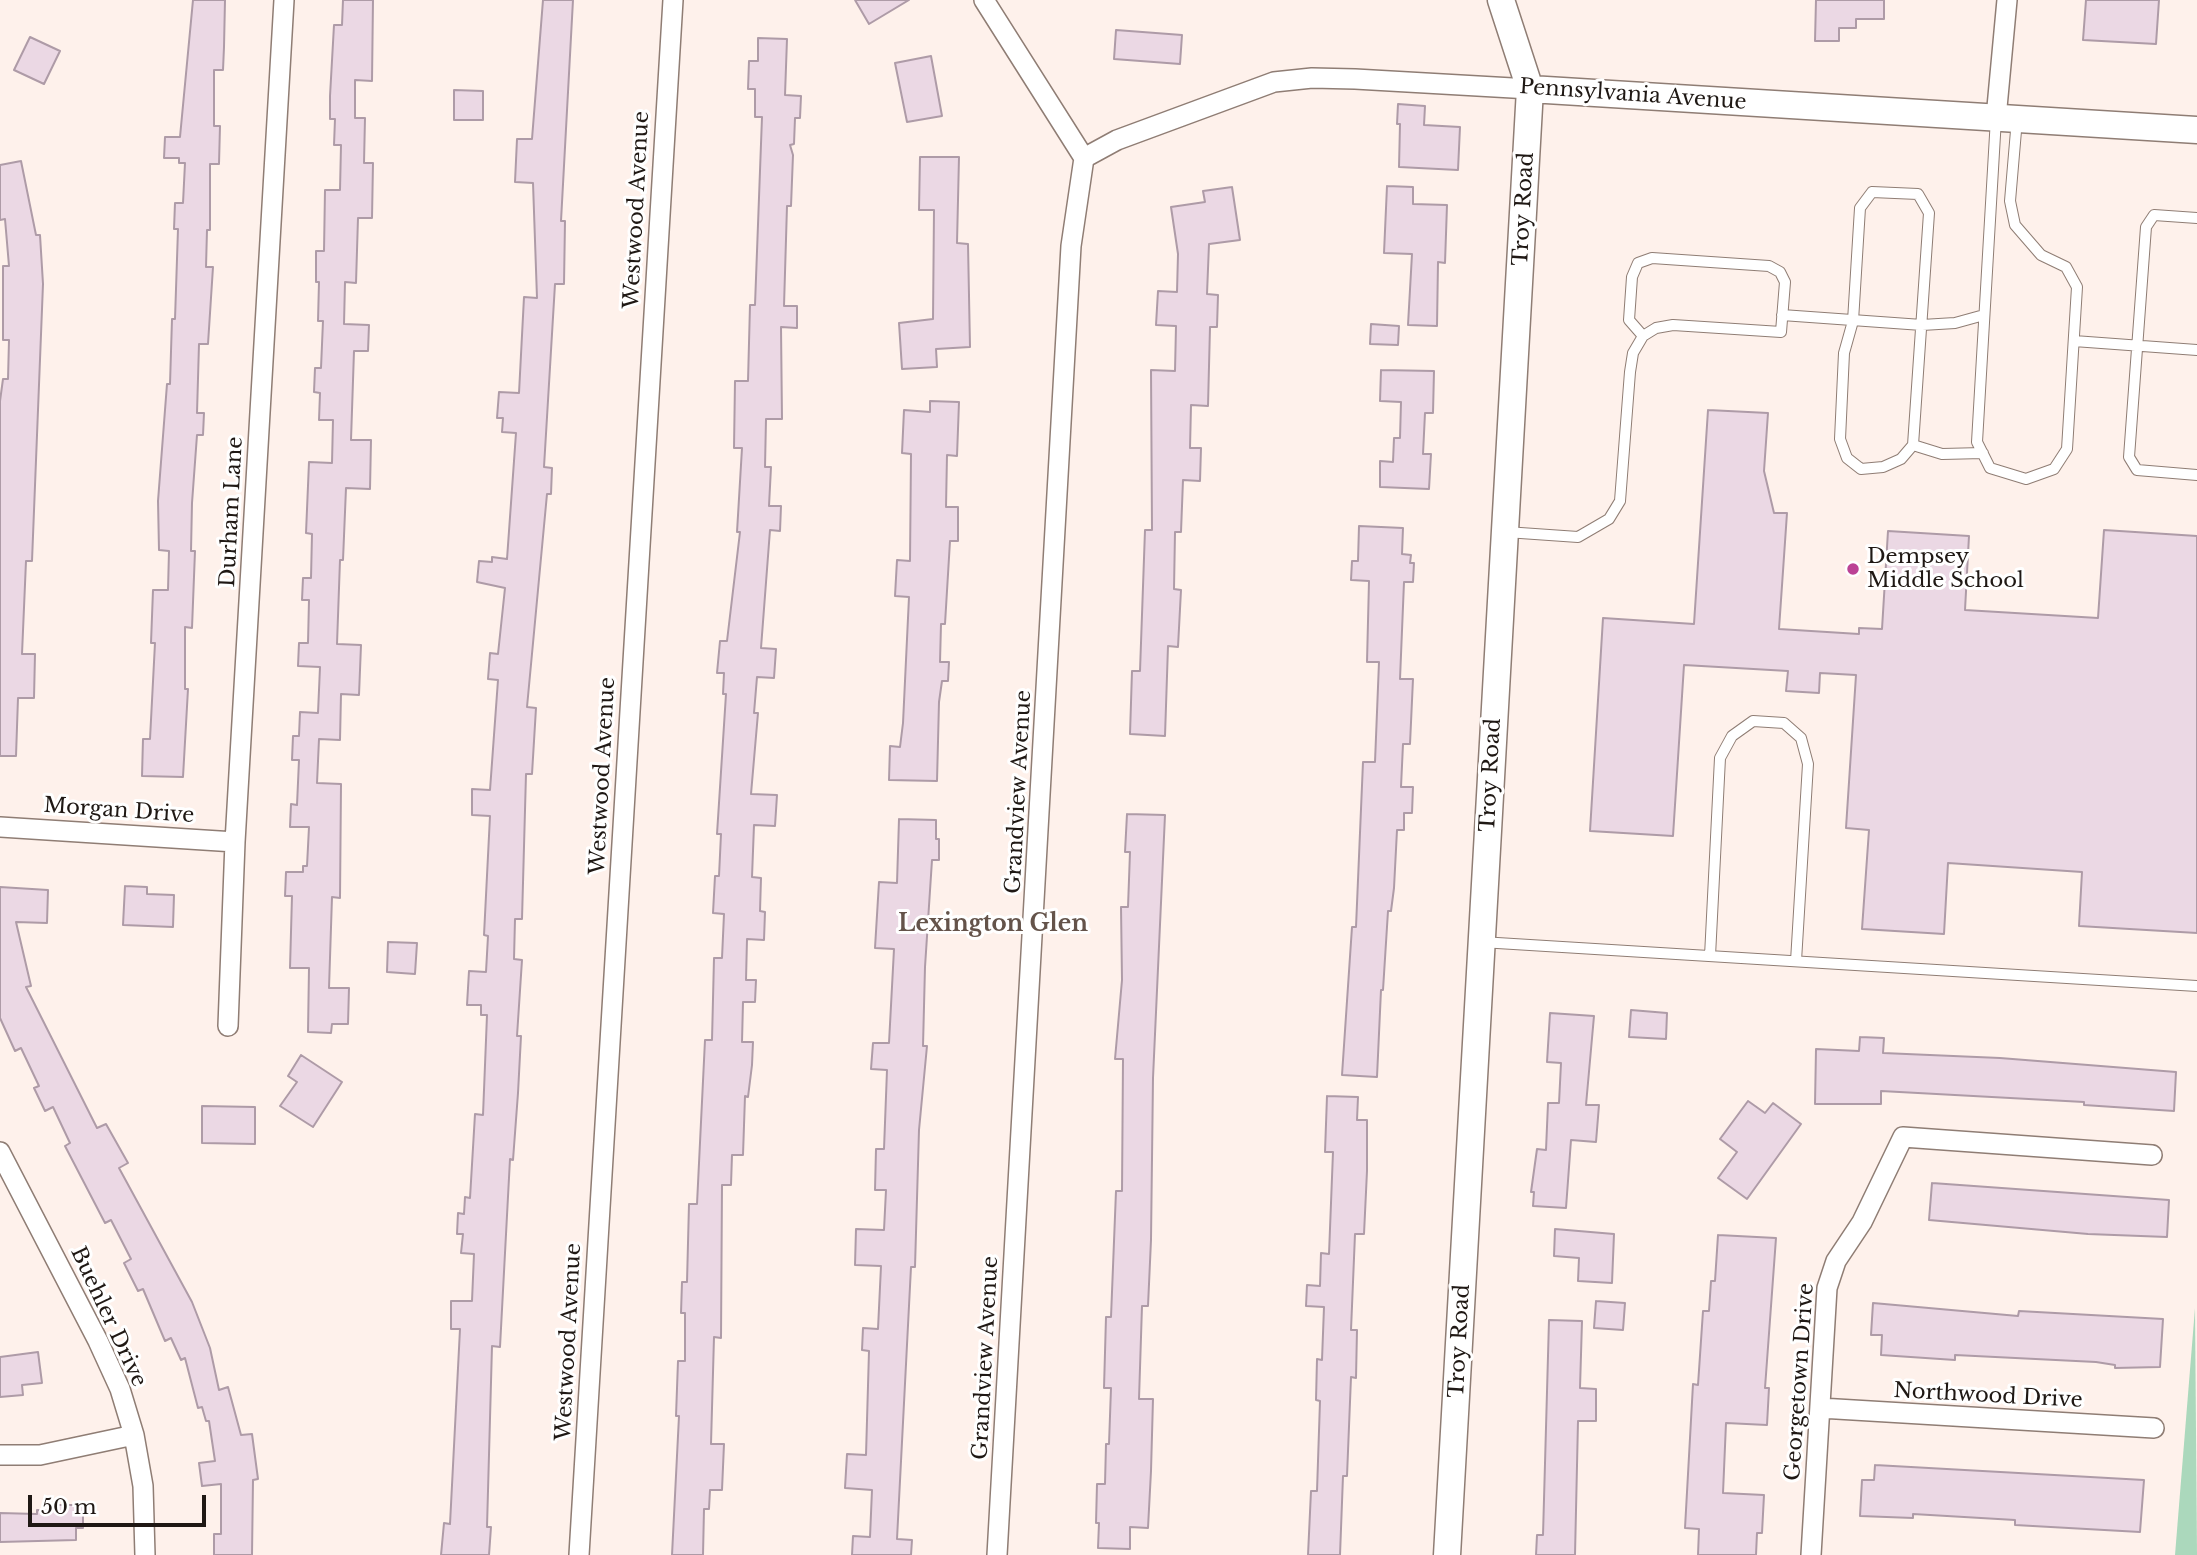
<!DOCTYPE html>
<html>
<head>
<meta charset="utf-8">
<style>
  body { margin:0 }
  #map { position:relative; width:2197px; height:1555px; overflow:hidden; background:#fef1eb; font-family:"Libre Baskerville",serif }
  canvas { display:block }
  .scale { position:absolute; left:28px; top:1495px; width:178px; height:32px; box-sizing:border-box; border:4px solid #1f1814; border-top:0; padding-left:9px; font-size:21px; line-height:24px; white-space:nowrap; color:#1f1814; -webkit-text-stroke:5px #fff; paint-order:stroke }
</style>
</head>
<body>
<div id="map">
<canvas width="2197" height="1555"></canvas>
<div class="scale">50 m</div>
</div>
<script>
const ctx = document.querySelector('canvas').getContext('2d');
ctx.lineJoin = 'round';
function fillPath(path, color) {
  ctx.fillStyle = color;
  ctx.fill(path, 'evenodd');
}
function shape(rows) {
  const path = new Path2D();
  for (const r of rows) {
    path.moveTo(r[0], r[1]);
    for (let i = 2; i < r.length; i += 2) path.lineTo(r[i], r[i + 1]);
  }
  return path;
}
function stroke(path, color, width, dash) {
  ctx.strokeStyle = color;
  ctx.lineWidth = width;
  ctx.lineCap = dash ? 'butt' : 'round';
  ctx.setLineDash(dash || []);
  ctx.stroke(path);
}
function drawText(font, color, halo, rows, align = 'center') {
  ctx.font = font + ' "Libre Baskerville",serif';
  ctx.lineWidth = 6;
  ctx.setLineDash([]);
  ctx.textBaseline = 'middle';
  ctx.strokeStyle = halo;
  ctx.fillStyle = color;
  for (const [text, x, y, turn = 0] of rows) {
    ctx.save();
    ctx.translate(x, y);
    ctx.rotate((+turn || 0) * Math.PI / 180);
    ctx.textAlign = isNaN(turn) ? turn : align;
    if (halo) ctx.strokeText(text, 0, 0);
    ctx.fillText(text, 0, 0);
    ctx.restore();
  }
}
const green = shape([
  [2195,1308,2197,1555,2175,1555]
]);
const building = shape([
  [193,0,225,0,224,47,223,70,214,70,214,126,220,126,219,164,210,164,210,230,207,230,206,267,213,267,208,344,199,344,197,413,204,413,203,435,197,435,192,503,191,551,195,551,192,628,185,627,185,689,188,689,183,777,142,776,143,739,150,739,155,643,151,643,153,590,168,590,169,551,159,550,158,501,167,384,170,384,172,319,175,319,178,229,174,229,175,203,183,203,185,163,179,163,179,158,164,158,165,137,180,137,193,0],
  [343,0,373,0,372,81,355,80,355,118,365,118,364,163,373,163,372,218,358,218,356,283,345,282,344,324,369,325,368,351,354,351,351,440,371,440,370,489,346,488,343,560,340,560,337,644,361,645,359,695,341,694,340,740,319,739,317,783,341,784,340,898,332,897,329,988,349,988,348,1024,332,1024,331,1033,308,1032,309,968,290,968,292,896,285,896,286,872,303,872,303,866,307,866,309,827,290,827,291,804,297,805,299,760,292,760,293,736,299,736,300,712,318,713,320,667,298,666,299,643,308,643,309,600,302,600,303,578,311,578,312,534,306,533,309,462,332,463,333,420,319,420,320,393,314,392,315,368,321,368,323,321,318,321,319,282,316,282,316,251,324,251,325,190,340,190,341,145,334,145,335,119,330,119,330,96,334,25,342,25,343,0],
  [543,0,573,0,561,221,565,221,564,284,555,284,544,467,552,468,551,494,547,494,527,707,536,708,532,774,526,774,522,919,515,919,514,959,522,960,517,1036,521,1036,518,1093,513,1160,510,1159,500,1347,492,1346,487,1527,491,1527,489,1555,441,1555,444,1523,450,1524,460,1329,451,1329,451,1301,472,1301,474,1254,461,1253,463,1234,457,1234,458,1213,464,1214,465,1197,470,1198,475,1114,483,1115,487,1015,481,1015,481,1005,467,1005,469,971,486,972,488,936,484,935,490,816,472,815,472,789,490,790,498,680,488,679,490,653,498,654,505,588,477,582,479,561,492,562,492,557,507,559,516,433,502,432,503,418,497,418,499,392,519,393,524,297,537,298,533,183,515,182,517,139,532,139,543,0],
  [855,0,909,0,869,24,855,0],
  [1816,0,1884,0,1884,19,1856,19,1856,28,1839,28,1839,41,1815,41,1816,0],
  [2086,0,2159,0,2156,44,2083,40,2086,0],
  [1116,30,1182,35,1180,64,1114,59,1116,30],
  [30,37,60,51,44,84,14,70,30,37],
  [758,38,787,39,785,95,801,96,800,118,795,118,794,144,790,145,793,155,791,206,787,206,784,306,797,306,797,328,781,327,782,419,766,419,765,467,771,467,769,506,781,506,780,531,770,530,761,648,776,649,774,678,757,677,754,713,758,713,751,794,777,795,775,826,754,825,752,877,761,878,760,911,765,912,764,940,747,939,746,980,756,980,755,1002,743,1002,742,1042,753,1042,752,1065,748,1097,745,1096,743,1155,732,1155,731,1185,722,1185,721,1338,714,1337,711,1444,724,1444,722,1490,710,1490,709,1509,704,1509,703,1555,672,1555,679,1416,676,1416,678,1361,685,1361,685,1313,681,1313,682,1282,687,1282,689,1204,697,1204,705,1040,712,1040,714,958,722,958,724,914,713,913,715,876,719,876,721,834,717,834,726,694,723,694,724,673,717,673,720,641,727,641,740,532,737,532,742,448,734,448,735,381,748,381,750,305,755,305,762,117,755,117,755,89,748,89,749,61,758,61,758,38],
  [931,56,942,116,907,122,895,63,931,56],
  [454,90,483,91,483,120,454,120,454,90],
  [1398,104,1425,106,1424,125,1460,127,1458,170,1399,167,1400,124,1397,124,1398,104],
  [920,157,959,157,957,243,968,244,970,347,936,349,937,367,902,369,899,323,933,319,934,210,919,210,920,157],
  [21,161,36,235,40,235,43,284,32,561,26,561,22,654,35,654,34,698,18,698,16,756,0,756,0,401,3,379,8,379,9,340,3,340,3,266,9,266,5,219,0,220,0,165,21,161],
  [1387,186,1413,187,1413,204,1447,205,1445,263,1438,262,1437,326,1408,325,1412,254,1384,253,1387,186],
  [1232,187,1240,240,1209,244,1207,294,1218,295,1217,327,1210,327,1208,406,1191,405,1190,448,1201,448,1200,481,1183,480,1181,532,1175,532,1174,589,1181,590,1178,647,1168,646,1165,736,1130,734,1132,671,1140,671,1145,530,1152,530,1151,370,1175,371,1176,326,1156,325,1158,291,1177,292,1178,254,1171,207,1205,202,1203,191,1232,187],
  [1371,324,1399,326,1398,345,1370,344,1371,324],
  [1381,370,1434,371,1433,413,1425,413,1423,454,1431,454,1429,489,1380,487,1380,461,1393,462,1394,438,1400,438,1401,402,1380,401,1381,370],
  [930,401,959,402,957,456,947,455,946,507,958,507,958,541,950,541,945,624,941,624,940,662,949,662,948,681,942,681,939,702,937,781,889,780,890,746,900,747,903,723,909,597,895,596,897,560,910,561,911,454,902,453,904,410,930,412,930,401],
  [1708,410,1768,413,1764,471,1774,513,1787,513,1779,629,1859,634,1859,628,1882,629,1888,531,1969,536,1965,610,2098,618,2104,530,2197,536,2197,933,2079,926,2082,872,1948,863,1944,934,1862,929,1869,830,1846,828,1856,675,1820,673,1819,693,1786,691,1788,671,1684,665,1673,836,1590,831,1603,618,1694,624,1708,410],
  [1359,526,1403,528,1402,554,1411,555,1410,563,1414,563,1413,582,1404,582,1400,679,1413,679,1410,744,1403,744,1401,787,1413,787,1412,813,1404,813,1404,830,1397,830,1394,888,1391,911,1388,911,1383,990,1381,990,1377,1077,1342,1075,1352,927,1356,927,1363,762,1375,762,1379,662,1367,662,1369,581,1351,580,1352,561,1358,561,1359,526],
  [1127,814,1165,815,1153,1078,1151,1240,1148,1306,1142,1306,1139,1399,1153,1399,1151,1471,1148,1528,1130,1527,1130,1549,1098,1548,1099,1523,1096,1523,1097,1484,1105,1484,1106,1444,1109,1444,1111,1388,1104,1388,1106,1317,1111,1317,1116,1191,1122,1191,1123,1059,1115,1059,1122,980,1121,907,1128,907,1130,852,1125,852,1127,814],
  [899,819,936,820,936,839,939,839,939,860,932,860,925,967,923,1046,927,1046,919,1130,915,1267,911,1267,897,1539,912,1540,911,1555,852,1555,853,1536,870,1537,872,1490,845,1488,847,1454,866,1455,869,1351,862,1350,863,1328,878,1329,881,1266,855,1265,856,1229,884,1230,886,1190,875,1190,876,1149,884,1149,887,1070,871,1069,873,1043,889,1043,894,949,875,948,879,882,897,883,899,819],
  [125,886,147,887,147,894,174,895,173,927,123,925,125,886],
  [0,887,48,890,47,923,16,922,31,986,26,987,97,1128,106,1124,128,1163,119,1168,192,1302,210,1348,219,1390,228,1387,241,1435,252,1434,258,1479,253,1480,252,1555,214,1555,214,1534,221,1534,221,1484,202,1486,199,1463,215,1461,209,1421,206,1421,202,1407,198,1408,185,1358,181,1360,171,1338,165,1341,143,1289,138,1291,124,1263,131,1259,111,1220,105,1223,65,1146,70,1143,53,1107,45,1111,34,1088,39,1086,21,1048,15,1051,0,1018,0,887],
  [388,942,417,943,415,974,387,972,388,942],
  [1631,1010,1667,1013,1666,1039,1629,1037,1631,1010],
  [1550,1013,1594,1016,1586,1105,1599,1105,1596,1142,1571,1140,1566,1208,1533,1206,1534,1192,1531,1192,1537,1149,1546,1150,1548,1103,1559,1103,1561,1063,1547,1062,1550,1013],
  [1860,1037,1884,1038,1883,1053,2000,1058,2176,1072,2174,1111,2084,1105,2084,1102,1881,1091,1881,1104,1815,1104,1816,1049,1859,1051,1860,1037],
  [301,1055,342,1082,313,1127,280,1106,297,1082,288,1076,301,1055],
  [1327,1096,1358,1097,1357,1120,1367,1120,1367,1171,1364,1234,1355,1234,1351,1330,1357,1330,1356,1378,1351,1377,1347,1476,1343,1476,1340,1555,1308,1555,1311,1491,1317,1491,1320,1401,1316,1400,1317,1359,1322,1360,1324,1307,1306,1306,1307,1285,1320,1286,1321,1253,1329,1254,1333,1152,1325,1152,1327,1096],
  [1748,1101,1765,1113,1773,1103,1801,1124,1747,1199,1718,1178,1737,1152,1720,1139,1748,1101],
  [202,1106,255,1107,255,1144,202,1143,202,1106],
  [1932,1183,2169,1200,2167,1237,2088,1234,1929,1220,1932,1183],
  [1555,1229,1614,1234,1612,1283,1578,1281,1579,1258,1554,1256,1555,1229],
  [1718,1235,1776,1238,1765,1388,1769,1388,1767,1425,1726,1423,1723,1493,1764,1495,1762,1533,1757,1533,1756,1555,1698,1555,1699,1529,1685,1528,1693,1384,1698,1385,1703,1311,1709,1311,1711,1281,1715,1281,1718,1235],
  [1596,1301,1625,1303,1623,1330,1594,1328,1596,1301],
  [1873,1303,2018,1316,2019,1311,2163,1319,2160,1367,2115,1368,2115,1365,2096,1362,1955,1355,1955,1360,1881,1355,1882,1335,1871,1335,1873,1303],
  [1549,1320,1582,1321,1580,1388,1596,1389,1596,1421,1578,1421,1575,1555,1536,1555,1537,1535,1543,1535,1549,1320],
  [38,1352,42,1383,22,1385,23,1395,0,1397,0,1357,38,1352],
  [1875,1465,2144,1480,2140,1532,2015,1525,2015,1520,1913,1514,1913,1518,1860,1516,1862,1480,1874,1480,1875,1465],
  [53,1505,83,1505,83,1528,76,1528,76,1540,0,1542,0,1513,37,1514,37,1510,53,1511,53,1505]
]);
const lane = shape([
  [1996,118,1977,442,1990,468,2026,479,2054,469,2067,449,2077,287,2066,267,2041,255,2015,225,2010,201,2017,119],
  [1872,192,1918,194,1929,213,1913,445,1901,459,1883,467,1861,469,1847,458,1840,439,1844,353,1853,321,1860,208,1872,192],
  [2197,218,2154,215,2146,227,2129,457,2137,470,2197,475],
  [1782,315,1922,325,1955,323,1984,315],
  [2074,341,2197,350],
  [1913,445,1942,454,1983,453],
  [1506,532,1578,537,1609,519,1620,501,1630,372,1633,353,1643,336,1656,328,1673,325,1781,332,1785,282,1780,272,1769,266,1652,258,1638,263,1632,277,1629,320,1643,336],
  [1481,942,2197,986],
  [1710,956,1720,758,1732,736,1753,721,1784,723,1801,738,1808,764,1796,961]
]);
const street = shape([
  [984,0,1084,158],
  [1996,118,2007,0],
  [1084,158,1117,140,1274,82,1312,78,1355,79,1530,89],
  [0,827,235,842],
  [228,1026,235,842,284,0],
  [0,1152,98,1341,120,1389,134,1435,143,1486,145,1555],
  [1820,1408,2154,1428],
  [0,1455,40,1455,134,1435],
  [579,1555,673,0],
  [997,1555,1071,246,1084,158],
  [1811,1555,1827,1288,1836,1261,1862,1222,1903,1137,2152,1155]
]);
const secondary = shape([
  [1530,89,2197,130],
  [1447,1555,1530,89,1501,0]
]);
const markers = [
  [1853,569,7,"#bb4295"]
];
const streetNames = [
  ["Pennsylvania Avenue",1633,95,4],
  ["Troy Road",1524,209,-87],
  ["Westwood Avenue",637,210,-87],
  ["Durham Lane",232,512,-87],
  ["Troy Road",1491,775,-87],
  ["Westwood Avenue",603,776,-87],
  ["Grandview Avenue",1019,792,-87],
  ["Morgan Drive",119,811,4],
  ["Buehler Drive",108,1317,65],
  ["Troy Road",1460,1341,-87],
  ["Westwood Avenue",569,1342,-87],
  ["Grandview Avenue",986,1358,-87],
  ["Georgetown Drive",1800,1382,-86],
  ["Northwood Drive",1988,1396,3]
];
const poiNames = [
  ["Dempsey",1867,557],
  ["Middle School",1867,581]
];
const neighbourhoodNames = [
  ["Lexington Glen",993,925]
];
fillPath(green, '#abd8bc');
fillPath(building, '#ebd8e4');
stroke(building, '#ae9ba7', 2);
stroke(lane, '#8f7d74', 12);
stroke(street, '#8f7d74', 22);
stroke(secondary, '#8f7d74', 29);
stroke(lane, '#fff', 10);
stroke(street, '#fff', 19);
stroke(secondary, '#fff', 26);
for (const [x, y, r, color] of markers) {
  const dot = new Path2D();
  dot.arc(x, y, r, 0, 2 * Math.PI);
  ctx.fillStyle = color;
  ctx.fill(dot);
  stroke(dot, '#fff', 2.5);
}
drawText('21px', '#1f1814', '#fff', streetNames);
drawText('21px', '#1f1814', '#fff', poiNames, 'left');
drawText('bold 23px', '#64534a', '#fff', neighbourhoodNames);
</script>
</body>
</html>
